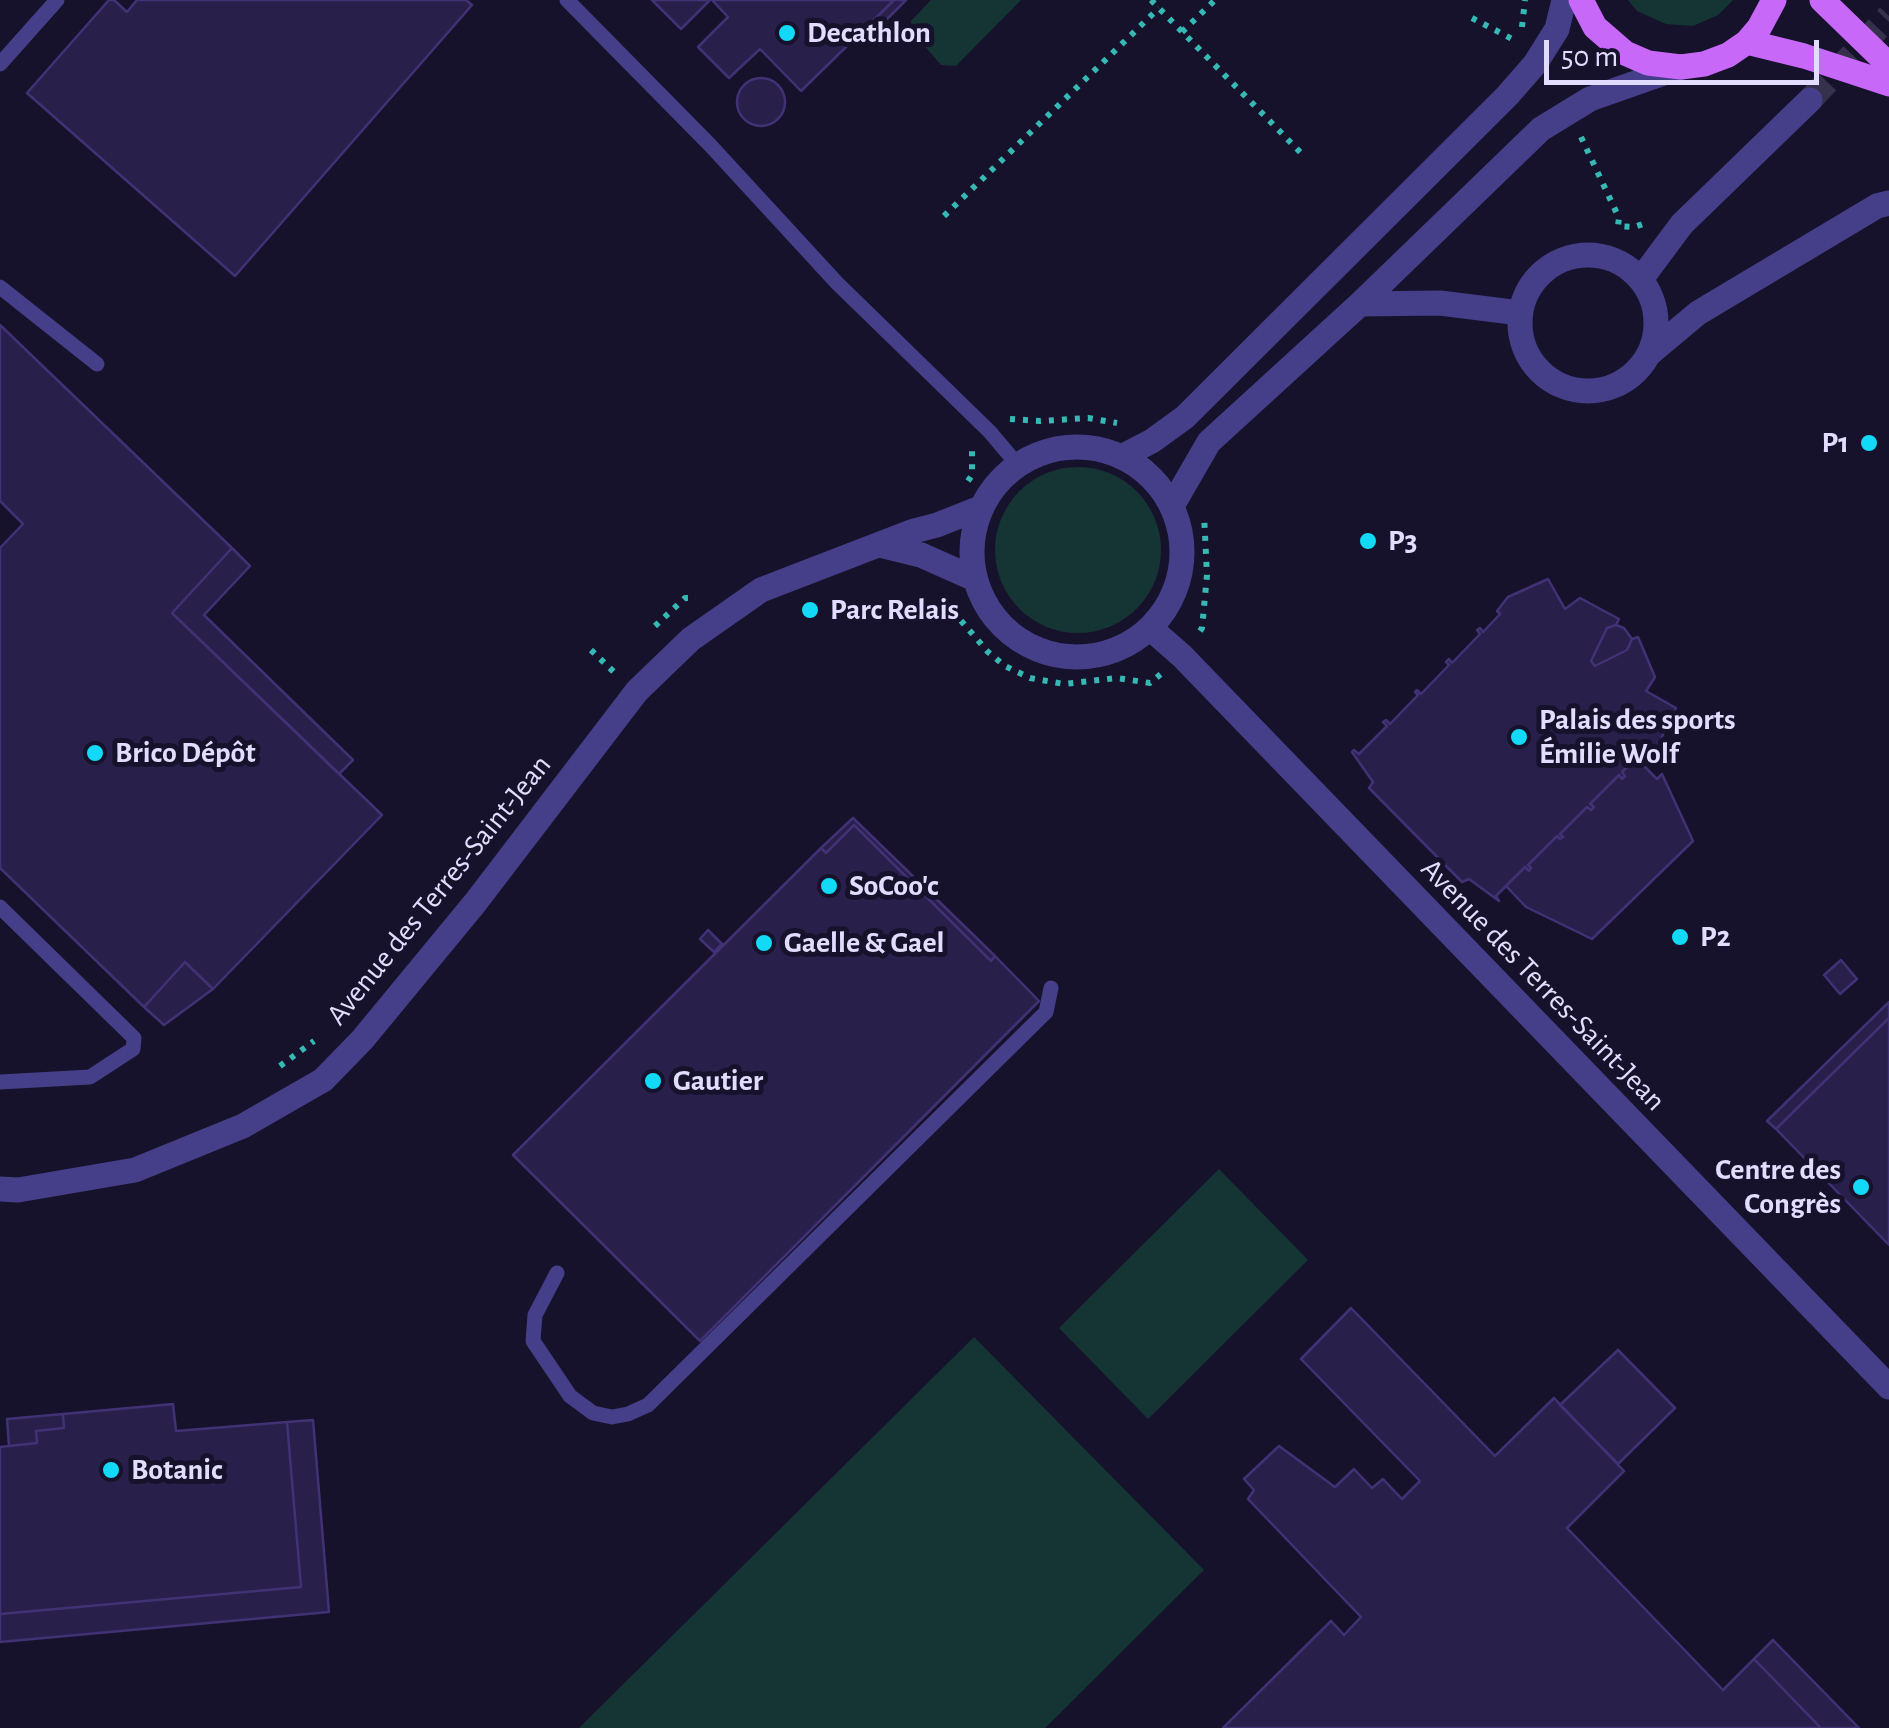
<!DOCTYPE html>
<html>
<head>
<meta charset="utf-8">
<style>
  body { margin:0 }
  #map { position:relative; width:1889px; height:1728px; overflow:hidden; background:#17122b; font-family:"Alegreya Sans",sans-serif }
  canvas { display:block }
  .scale { position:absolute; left:1544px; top:40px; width:275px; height:45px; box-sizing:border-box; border:5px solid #e2ddfe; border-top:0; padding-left:12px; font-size:30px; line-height:35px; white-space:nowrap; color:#e2ddfe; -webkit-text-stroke:8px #17122b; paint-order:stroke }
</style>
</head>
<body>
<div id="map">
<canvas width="1889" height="1728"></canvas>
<div class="scale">50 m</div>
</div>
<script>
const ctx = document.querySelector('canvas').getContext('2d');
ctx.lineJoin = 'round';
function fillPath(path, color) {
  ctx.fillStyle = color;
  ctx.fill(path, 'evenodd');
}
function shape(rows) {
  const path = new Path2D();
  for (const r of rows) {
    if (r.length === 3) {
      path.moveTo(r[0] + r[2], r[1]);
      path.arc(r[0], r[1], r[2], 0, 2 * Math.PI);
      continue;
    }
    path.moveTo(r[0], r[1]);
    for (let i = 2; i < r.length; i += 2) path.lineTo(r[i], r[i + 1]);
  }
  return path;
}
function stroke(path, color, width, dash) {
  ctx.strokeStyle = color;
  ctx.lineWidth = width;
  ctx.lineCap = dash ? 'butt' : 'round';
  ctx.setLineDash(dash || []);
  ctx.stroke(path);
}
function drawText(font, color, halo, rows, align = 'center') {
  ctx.font = font + ' "Alegreya Sans",sans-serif';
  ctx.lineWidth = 10;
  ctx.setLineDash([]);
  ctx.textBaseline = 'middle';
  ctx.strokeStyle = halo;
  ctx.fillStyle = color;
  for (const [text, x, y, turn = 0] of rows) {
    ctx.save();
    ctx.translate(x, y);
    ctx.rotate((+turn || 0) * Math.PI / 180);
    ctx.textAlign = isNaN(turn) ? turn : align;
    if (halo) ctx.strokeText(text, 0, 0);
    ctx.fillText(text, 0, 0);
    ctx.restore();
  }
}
const green = shape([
  [931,0,1021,0,956,66,941,65,911,30,911,21],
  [1628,0,1733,0,1718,15,1693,26,1666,24,1637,11],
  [1078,550,83],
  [1219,1169,1308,1260,1148,1419,1059,1328],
  [974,1337,1204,1570,1045,1728,579,1728]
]);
const building = shape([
  [109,0,114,0,127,12,137,0,466,0,472,5,235,276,27,93,109,0],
  [652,0,710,0,681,29,652,0],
  [712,0,894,0,801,91,760,49,729,78,698,47,728,17,712,0],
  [894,0,906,0,881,25,875,19,894,0],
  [761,102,24],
  [0,325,232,548,172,613,382,815,213,989,185,962,144,1007,0,868,0,548,23,524,0,501,0,325],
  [232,548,250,566,204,615,353,760,339,774,172,613,232,548],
  [1548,579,1565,609,1580,598,1619,619,1616,625,1607,628,1591,661,1595,666,1627,650,1632,639,1638,637,1655,677,1646,691,1676,708,1657,747,1642,756,1639,755,1622,772,1625,776,1622,779,1619,775,1590,804,1594,807,1591,810,1587,807,1560,834,1563,837,1560,839,1557,836,1528,865,1531,868,1529,871,1525,867,1496,896,1499,901,1469,879,1462,882,1369,788,1373,782,1352,752,1354,750,1359,754,1387,726,1383,722,1386,720,1390,724,1418,695,1415,692,1417,690,1421,694,1449,665,1446,662,1449,659,1452,663,1480,634,1477,630,1480,628,1483,632,1500,614,1497,611,1508,597,1548,579],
  [1616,625,1624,628,1632,639,1627,650,1595,666,1591,661,1607,628,1616,625],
  [1639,755,1645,761,1642,764,1657,779,1662,774,1693,841,1592,939,1526,907,1506,886,1525,867,1529,871,1531,868,1528,865,1557,836,1560,839,1563,837,1560,834,1587,807,1591,810,1594,807,1590,804,1619,775,1622,779,1625,776,1622,772,1639,755],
  [853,818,995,956,991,961,854,825,826,853,821,848,853,818],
  [854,825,991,961,995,956,1039,1001,700,1341,513,1155,821,848,826,853,854,825],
  [708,930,722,944,714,952,700,939,708,930],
  [1841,960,1857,979,1840,994,1824,975,1841,960],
  [185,962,213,989,164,1025,144,1007,185,962],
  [1889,1002,1889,1018,1776,1129,1767,1121,1889,1002],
  [1889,1018,1889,1245,1776,1129,1889,1018],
  [1351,1308,1495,1456,1554,1398,1624,1471,1567,1528,1723,1690,1754,1659,1821,1728,1223,1728,1331,1621,1344,1635,1361,1617,1248,1499,1254,1490,1244,1479,1279,1446,1335,1487,1354,1469,1372,1488,1383,1479,1402,1499,1420,1481,1301,1359,1351,1308],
  [1618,1350,1675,1408,1618,1464,1560,1405,1618,1350],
  [173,1404,176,1431,287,1422,301,1587,0,1614,0,1447,37,1443,36,1431,64,1428,63,1414,173,1404],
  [63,1414,64,1428,36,1431,37,1443,9,1446,7,1419,63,1414],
  [313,1420,329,1612,0,1642,0,1614,301,1587,287,1422,313,1420],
  [1773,1640,1859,1728,1821,1728,1754,1659,1773,1640]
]);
const minorTunnel = shape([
  [1810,100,1889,16]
]);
const path = shape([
  [1151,0,1303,155],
  [1472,18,1518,42],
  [1522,27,1525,0],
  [1182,32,1215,0],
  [1581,137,1619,218,1618,226,1634,227,1643,224],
  [944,216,1159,8],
  [1010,419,1040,421,1088,418,1117,423],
  [968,481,972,475,972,450],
  [944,601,988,652,1005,666,1030,678,1064,684,1117,678,1150,683,1161,674],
  [655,626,685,598,696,598],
  [1200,631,1202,628,1207,575,1204,515],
  [591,650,616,674],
  [280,1066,314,1041]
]);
const service = shape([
  [567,0,710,145,837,283,990,432,1017,464],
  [0,64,57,0],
  [0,287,97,364],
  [0,907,134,1038,133,1049,90,1077,0,1082],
  [557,1273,535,1315,533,1341,570,1396,593,1413,612,1417,628,1414,648,1405,1046,1012,1051,988]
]);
const minor = shape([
  [1588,323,68],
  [1641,279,1682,224,1810,100],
  [1360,304,1440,303,1520,313],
  [1649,354,1698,313,1877,206,1889,203],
  [1077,552,105],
  [1123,456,1152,441,1185,417,1507,96,1535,64,1557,29,1564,0],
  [1172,506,1209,442,1360,304,1541,129,1590,99,1681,67],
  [880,545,921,555,975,579],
  [1150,628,1182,656,1889,1387],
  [0,1189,18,1190,135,1170,243,1126,323,1080,362,1040,475,903,637,691,691,639,761,590,914,531,937,525,980,508]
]);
const primary = shape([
  [1581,0,1595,27,1625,53,1648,63,1681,67,1704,64,1728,55,1747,42,1759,28,1774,0],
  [1822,0,1889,65],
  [1747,42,1804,56,1889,84]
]);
const markers = [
  [787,33,10,"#11d9f6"],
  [1869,443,10,"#11d9f6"],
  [1368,541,10,"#11d9f6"],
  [810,610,10,"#11d9f6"],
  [1519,737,10,"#11d9f6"],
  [95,753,10,"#11d9f6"],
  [829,886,10,"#11d9f6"],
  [1680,937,10,"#11d9f6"],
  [764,943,10,"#11d9f6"],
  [653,1081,10,"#11d9f6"],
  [1861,1187,10,"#11d9f6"],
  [111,1470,10,"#11d9f6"]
];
const poiNames = [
  ["Decathlon",807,33],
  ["P1",1849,443,"right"],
  ["P3",1388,541],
  ["Parc Relais",830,610],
  ["Palais des sports",1539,720],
  ["Émilie Wolf",1539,754],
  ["Brico Dépôt",115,753],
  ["SoCoo'c",849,886],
  ["P2",1700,937],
  ["Gaelle & Gael",784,943],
  ["Gautier",673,1081],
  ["Centre des",1841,1170,"right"],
  ["Congrès",1841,1204,"right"],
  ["Botanic",131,1470]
];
const streetNames = [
  ["Avenue des Terres-Saint-Jean",439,890,-51],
  ["Avenue des Terres-Saint-Jean",1543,985,46]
];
fillPath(green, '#153434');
fillPath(building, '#291f4b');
stroke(building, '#413276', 2.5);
stroke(minorTunnel, '#35304b', 25, [25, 12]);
stroke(path, '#36b9b4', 6, [5, 8]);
stroke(service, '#443f88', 15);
stroke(minor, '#443f88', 25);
stroke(primary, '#c768f9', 25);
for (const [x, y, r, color] of markers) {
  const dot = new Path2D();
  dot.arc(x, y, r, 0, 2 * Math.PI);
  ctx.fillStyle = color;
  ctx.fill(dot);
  stroke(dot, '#17122b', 4);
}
drawText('bold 30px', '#e2ddfe', '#17122b', poiNames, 'left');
drawText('30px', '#e2ddfe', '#17122b', streetNames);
</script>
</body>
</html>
